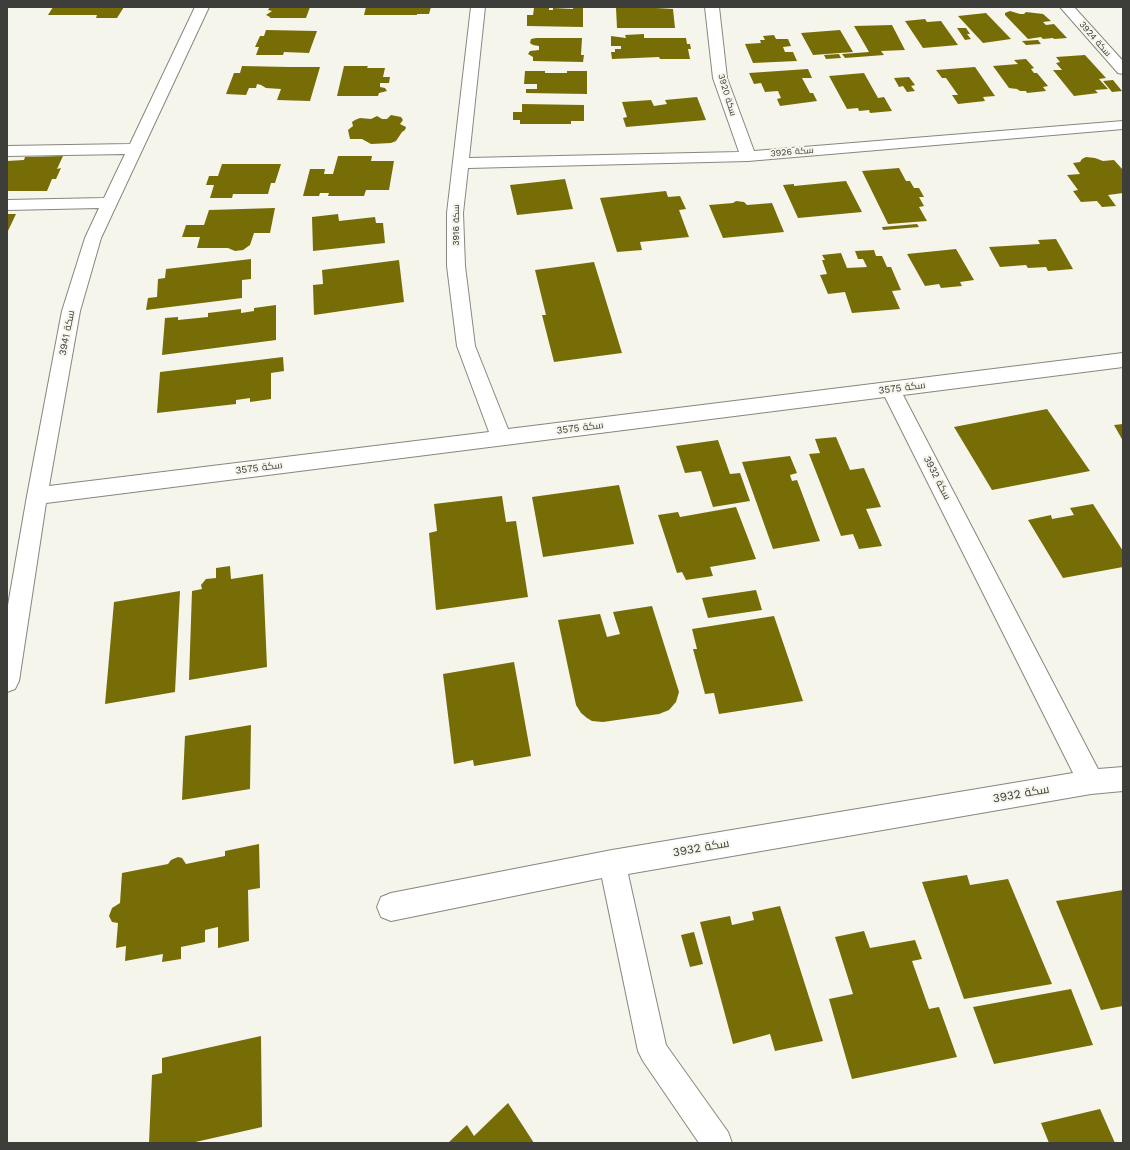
<!DOCTYPE html>
<html>
<head>
<meta charset="utf-8">
<style>
  body { margin:0 }
  #map { position:relative; width:1130px; height:1150px; overflow:hidden; background:#f6f5eb; font-family:"Work Sans",sans-serif }
  canvas { display:block }
  .frame { position:absolute; inset:0; border:8px solid #3d3d39; pointer-events:none }
</style>
</head>
<body>
<div id="map">
<canvas width="1130" height="1150"></canvas>
<div class="frame"></div>
</div>
<script>
const ctx = document.querySelector('canvas').getContext('2d');
ctx.lineJoin = 'round';
function fillPath(path, color) {
  ctx.fillStyle = color;
  ctx.fill(path, 'evenodd');
}
function shape(rows) {
  const path = new Path2D();
  for (const r of rows) {
    path.moveTo(r[0], r[1]);
    for (let i = 2; i < r.length; i += 2) path.lineTo(r[i], r[i + 1]);
  }
  return path;
}
function stroke(path, color, width, dash) {
  ctx.strokeStyle = color;
  ctx.lineWidth = width;
  ctx.lineCap = dash ? 'butt' : 'round';
  ctx.setLineDash(dash || []);
  ctx.stroke(path);
}
function drawText(font, color, halo, rows, align = 'center') {
  ctx.font = font + ' "Work Sans",Cairo,sans-serif';
  ctx.lineWidth = 4;
  ctx.setLineDash([]);
  ctx.textBaseline = 'middle';
  ctx.strokeStyle = halo;
  ctx.fillStyle = color;
  for (const [text, x, y, turn = 0] of rows) {
    ctx.save();
    ctx.translate(x, y);
    ctx.rotate((+turn || 0) * Math.PI / 180);
    ctx.textAlign = isNaN(turn) ? turn : align;
    if (halo) ctx.strokeText(text, 0, 0);
    ctx.fillText(text, 0, 0);
    ctx.restore();
  }
}
const building = shape([
  [53,7,124,7,117,18,96,18,97,15,48,15],
  [270,7,310,7,306,18,270,18,270,17,266,15,272,11,268,10],
  [366,7,431,7,429,14,417,14,417,15,364,15],
  [639,7,673,9,675,28,617,28,616,8,639,8],
  [534,8,549,8,549,10,553,10,553,8,573,9,573,8,583,8,583,27,527,26,527,15,533,15],
  [1010,11,1020,14,1024,14,1026,12,1043,14,1051,21,1043,22,1046,25,1054,24,1067,38,1054,39,1053,38,1043,39,1041,37,1028,39,1005,15,1005,13],
  [986,13,1011,39,983,43,958,16],
  [925,19,927,22,941,21,958,45,923,48,905,21],
  [892,25,905,50,881,51,884,55,845,58,842,54,869,52,854,26],
  [957,28,966,28,970,34,967,34,971,39,965,40],
  [266,30,317,31,309,53,284,52,283,55,256,55,259,47,255,47,260,36,264,36],
  [840,30,853,52,813,55,801,33],
  [644,34,644,38,686,38,687,44,690,44,691,49,688,49,690,59,660,59,659,57,612,59,611,52,615,52,615,49,621,49,621,46,611,46,611,36,626,38,625,35],
  [774,35,776,39,788,39,791,46,783,47,785,52,793,52,797,61,753,63,745,44,761,43,760,40,765,40,763,36],
  [536,38,582,38,581,55,584,55,583,62,533,61,533,57,528,54,530,51,539,50,539,46,533,45,530,43,531,39],
  [1038,40,1041,44,1026,45,1022,41],
  [839,54,841,58,826,59,824,55],
  [1085,55,1106,78,1099,79,1108,89,1095,90,1098,93,1074,96,1053,70,1062,70,1056,63,1060,62,1056,57],
  [1026,59,1034,68,1031,69,1034,73,1037,73,1048,86,1043,87,1046,91,1027,93,1026,91,1020,91,1017,89,1009,88,993,66,1018,64,1014,60],
  [242,66,289,67,320,67,310,101,277,100,281,89,266,88,261,85,257,84,256,88,249,88,246,95,226,94,234,73,240,73],
  [344,66,368,66,367,68,385,68,383,77,390,77,389,83,380,83,380,87,385,88,387,91,379,93,378,96,337,96],
  [975,67,995,96,983,97,985,101,958,104,952,95,958,95,946,78,942,78,936,70],
  [808,69,812,78,802,78,810,93,813,93,817,101,780,106,777,99,781,98,778,91,765,92,761,83,754,84,749,73],
  [525,71,545,71,545,73,567,73,567,71,587,71,587,94,526,93,526,89,537,89,537,84,524,84],
  [864,73,878,98,884,97,892,111,870,113,869,110,859,111,858,108,847,109,829,76],
  [909,77,915,85,911,86,915,91,907,92,903,86,899,87,894,78],
  [1113,80,1122,91,1112,92,1103,81],
  [697,97,706,120,626,127,623,118,627,117,622,102,651,100,654,106,667,104,665,100],
  [522,104,584,105,584,121,571,121,571,124,520,124,520,120,513,120,513,112,522,112],
  [391,115,401,117,403,120,400,124,406,127,405,130,402,132,396,141,391,143,371,144,362,139,350,139,348,130,353,126,352,122,355,120,360,118,371,119,377,116,382,119,387,119],
  [63,156,57,169,61,168,56,179,52,179,47,191,7,191,7,161,24,160,25,157],
  [338,156,372,156,371,161,394,161,389,190,366,190,364,196,328,196,329,193,320,193,319,196,303,196,310,169,325,169,324,174,333,174],
  [1086,157,1095,158,1103,161,1114,160,1123,170,1123,193,1108,195,1116,206,1102,207,1097,201,1081,202,1073,191,1078,190,1067,175,1080,174,1073,163,1080,162,1082,159],
  [222,164,281,164,275,183,271,183,268,194,233,194,232,198,210,198,214,185,206,185,209,176,218,176],
  [899,168,906,181,910,181,914,188,919,188,924,197,919,197,924,206,919,207,927,221,888,224,862,171],
  [565,179,573,209,517,215,510,185],
  [846,181,862,212,798,218,783,185,794,184,794,186],
  [666,191,668,197,680,196,686,209,679,210,689,237,640,242,642,250,617,252,600,198],
  [736,201,744,202,747,205,772,203,784,232,723,238,709,205,733,203],
  [275,208,270,233,254,233,250,245,243,250,235,251,228,248,197,248,200,237,182,237,186,225,204,225,209,210],
  [7,214,16,214,7,233],
  [338,214,339,221,375,217,376,223,383,223,385,243,313,251,312,217],
  [917,224,919,227,883,230,882,227],
  [1056,239,1073,269,1048,271,1046,267,1028,268,1026,265,1000,267,989,247,1040,244,1038,240],
  [956,249,974,280,960,282,962,286,941,288,939,284,925,286,907,254],
  [874,250,876,256,882,256,887,267,891,267,901,290,892,291,900,309,852,313,845,292,828,294,820,275,827,274,822,260,825,260,822,255,841,253,847,268,867,267,863,259,858,259,855,251],
  [251,259,251,279,242,280,242,298,146,310,148,298,157,297,158,279,165,278,166,269],
  [399,260,404,302,314,315,313,285,323,284,322,270],
  [594,262,622,353,554,362,542,315,546,315,535,270],
  [276,305,276,340,162,355,165,318,178,317,178,320,208,317,208,313,241,309,241,313,254,311,254,308],
  [283,357,284,371,271,373,271,399,250,402,250,398,236,400,236,404,157,413,160,372],
  [1047,409,1090,471,992,490,954,427],
  [1123,424,1123,441,1114,425],
  [836,437,850,470,864,468,881,507,866,509,882,546,859,549,853,534,841,536,809,454,820,453,815,439],
  [718,440,730,474,740,473,750,501,713,507,701,471,685,473,676,446],
  [790,456,797,473,790,475,792,481,797,480,820,541,773,549,742,462],
  [619,485,634,544,543,557,532,497],
  [502,496,506,522,516,521,528,597,436,610,429,533,437,531,434,504],
  [1093,504,1123,551,1123,567,1063,578,1028,520,1051,515,1052,519,1074,515,1070,508],
  [736,507,756,559,710,567,713,576,686,580,682,572,677,573,658,515,678,512,680,517],
  [230,566,231,579,263,574,267,667,189,680,192,591,202,589,201,585,206,579,216,578,216,568],
  [756,590,762,610,708,618,702,598],
  [180,591,175,692,105,704,114,602],
  [652,606,679,692,676,702,669,710,659,714,603,722,592,721,587,718,581,713,576,705,558,620,600,614,607,637,620,634,613,612],
  [774,616,803,701,719,714,714,693,705,694,693,649,697,649,692,629],
  [514,662,531,756,474,766,473,760,454,764,443,674],
  [251,725,250,789,182,800,185,736],
  [259,844,260,888,248,890,249,941,218,948,218,927,205,930,205,942,181,947,181,959,162,962,163,954,125,961,126,946,116,948,118,923,112,922,109,916,112,908,120,903,122,873,168,864,171,860,178,857,182,858,186,864,225,856,225,851],
  [967,875,970,885,1008,879,1052,984,964,999,922,882],
  [1123,890,1123,1006,1101,1010,1056,901],
  [780,906,823,1041,775,1051,770,1034,733,1044,700,922,730,916,732,925,754,920,752,912],
  [864,931,870,948,915,940,922,959,912,961,929,1009,939,1007,957,1057,852,1079,829,999,853,994,835,937],
  [694,932,703,964,690,967,681,935],
  [1071,989,1093,1045,994,1064,973,1007],
  [261,1036,262,1127,191,1143,149,1143,152,1075,162,1073,162,1058],
  [508,1103,534,1143,450,1143,449,1142,467,1125,474,1136],
  [1100,1109,1115,1143,1049,1143,1041,1123]
]);
const minor = shape([
  [195,7,209,7,101,238,80,311,49,486,489,432,457,346,447,266,447,213,471,7,485,7,469,158,739,152,713,78,705,7,719,7,727,78,754,151,1123,121,1123,129,748,161,468,168,463,213,465,266,475,346,508,429,1123,353,1123,367,903,395,1098,769,1123,767,1123,791,1091,794,628,874,666,1045,728,1132,732,1143,699,1143,643,1061,638,1051,602,878,391,921,381,917,377,907,381,897,391,893,612,850,1073,773,885,397,46,503,19,681,15,689,7,692,7,611,27,496,62,311,85,238,99,208,7,210,7,200,104,198,125,154,7,156,7,146,130,144,195,7],
  [1060,7,1074,7,1123,61,1123,74,1118,73,1060,7]
]);
const farStreetnames = [
  ["سكة 3924",1095,39,49],
  ["سكة 3920",727,95,73],
  ["سكة 3926",792,152,-5],
  ["سكة 3916",456,225,-90]
];
const streetNames = [
  ["سكة 3941",67,333,-79],
  ["سكة 3575",902,388,-7],
  ["سكة 3575",580,428,-7],
  ["سكة 3575",259,468,-7],
  ["سكة 3932",937,478,63]
];
const nearStreetnames = [
  ["سكة 3932",1021,794,-10],
  ["سكة 3932",701,848,-10]
];
fillPath(building, '#766d07');
stroke(minor, '#87877e', 2);
fillPath(minor, '#fff');
drawText('9px', '#3d3d39', '#f6f5eb', farStreetnames);
drawText('10px', '#3d3d39', '#f6f5eb', streetNames);
drawText('12px', '#3d3d39', '#f6f5eb', nearStreetnames);
</script>
</body>
</html>
